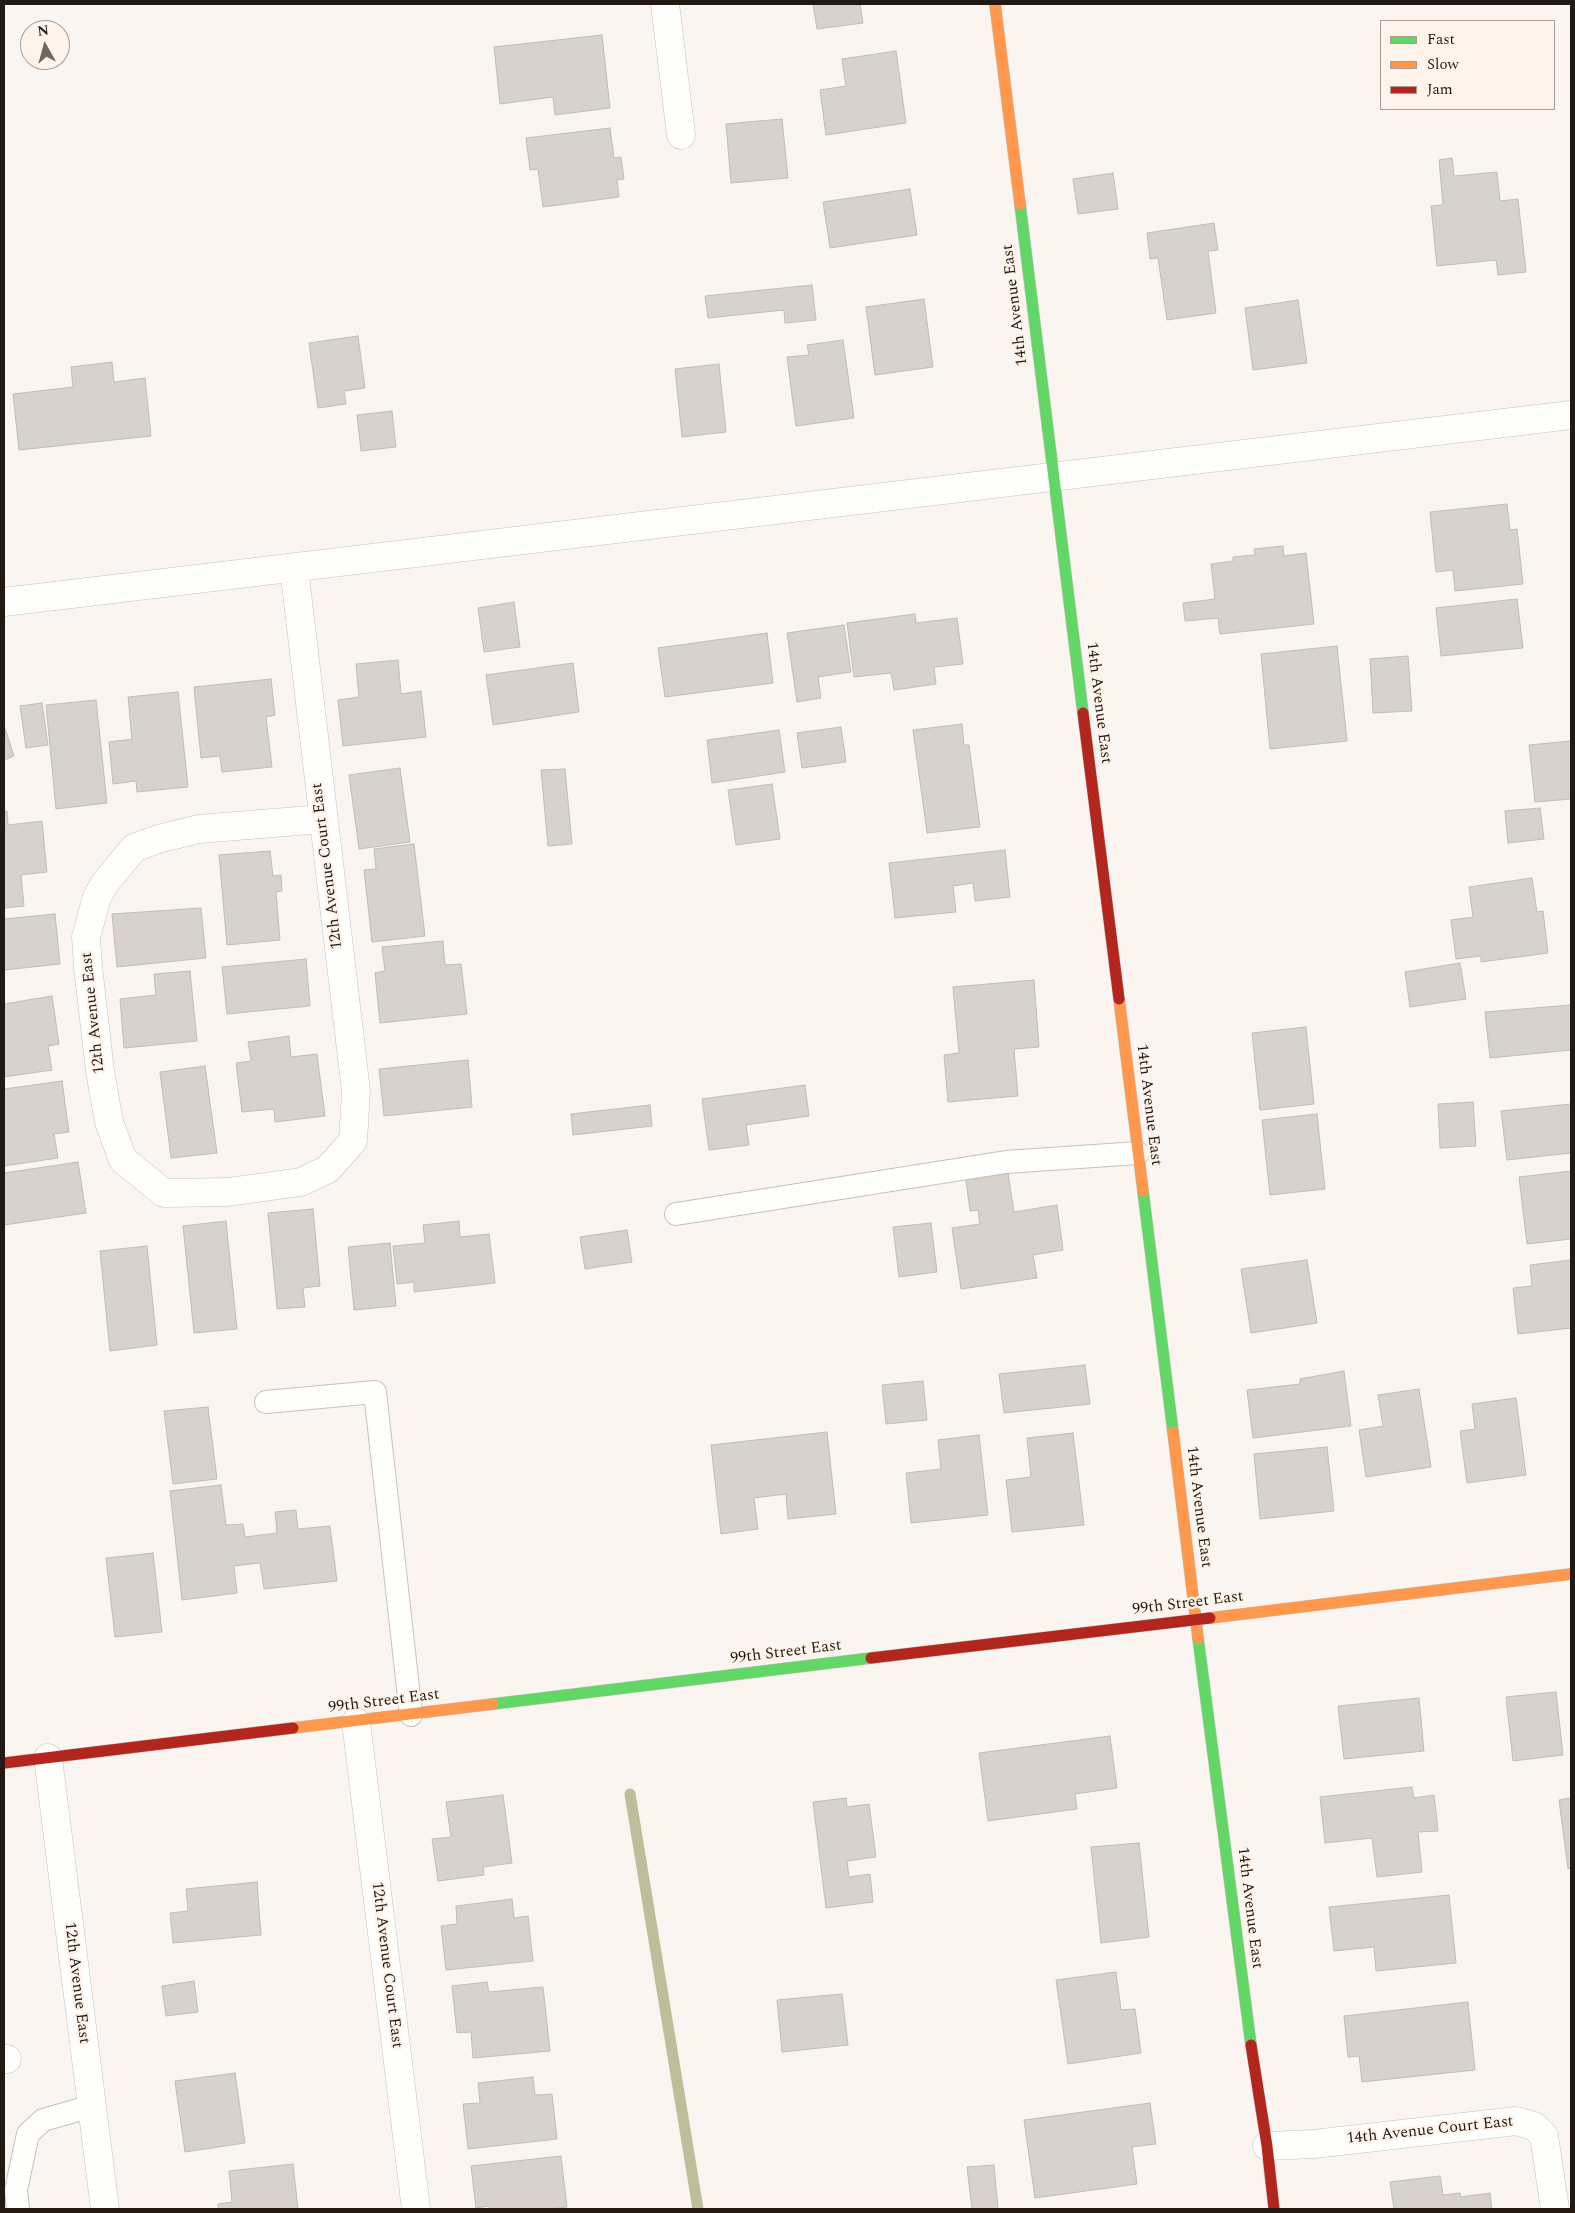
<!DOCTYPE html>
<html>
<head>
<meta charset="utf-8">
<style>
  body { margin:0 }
  #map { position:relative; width:1575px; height:2213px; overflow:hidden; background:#faf5f0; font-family:Spectral,serif }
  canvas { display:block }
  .frame { position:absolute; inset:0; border:5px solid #221a12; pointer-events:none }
  .legend { position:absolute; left:1380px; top:20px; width:175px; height:90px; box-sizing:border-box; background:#fff4eb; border:1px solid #a79d94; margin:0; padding:6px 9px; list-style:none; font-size:15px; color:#221a12 }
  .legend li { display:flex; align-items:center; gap:10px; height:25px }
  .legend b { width:25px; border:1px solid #a79d94 }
  .north { position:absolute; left:20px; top:20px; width:50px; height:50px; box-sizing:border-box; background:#fff4eb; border:1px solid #a79d94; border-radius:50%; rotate:353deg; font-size:14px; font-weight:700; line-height:20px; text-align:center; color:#221a12 }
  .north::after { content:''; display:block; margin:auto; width:18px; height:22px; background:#6e6760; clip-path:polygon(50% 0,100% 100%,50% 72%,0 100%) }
</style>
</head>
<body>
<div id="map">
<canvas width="1575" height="2213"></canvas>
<div class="frame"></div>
<ul class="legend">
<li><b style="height:6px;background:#63d668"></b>Fast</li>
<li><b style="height:6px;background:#ff974d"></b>Slow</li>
<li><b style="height:6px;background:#b3261e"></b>Jam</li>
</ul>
<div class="north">N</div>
</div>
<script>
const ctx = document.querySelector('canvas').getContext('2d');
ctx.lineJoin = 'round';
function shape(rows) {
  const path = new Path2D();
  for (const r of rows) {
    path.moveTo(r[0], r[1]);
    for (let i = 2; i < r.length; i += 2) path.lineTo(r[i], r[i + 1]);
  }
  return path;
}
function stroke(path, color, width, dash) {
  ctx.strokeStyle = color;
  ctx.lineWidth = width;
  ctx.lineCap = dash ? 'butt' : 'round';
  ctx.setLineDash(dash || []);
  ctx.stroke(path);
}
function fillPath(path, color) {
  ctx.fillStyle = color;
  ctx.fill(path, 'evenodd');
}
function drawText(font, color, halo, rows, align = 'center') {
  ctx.font = font + ' Spectral,serif';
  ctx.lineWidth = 5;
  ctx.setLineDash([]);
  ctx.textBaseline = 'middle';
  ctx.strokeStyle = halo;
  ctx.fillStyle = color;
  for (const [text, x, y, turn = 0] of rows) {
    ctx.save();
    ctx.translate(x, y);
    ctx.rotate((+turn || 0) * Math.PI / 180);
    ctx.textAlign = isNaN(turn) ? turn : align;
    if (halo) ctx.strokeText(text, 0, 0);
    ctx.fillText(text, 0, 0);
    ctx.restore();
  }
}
const stream = shape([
  [630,1794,698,2209]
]);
const building = shape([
  [813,4,860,4,863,23,817,29,813,4],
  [602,35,610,108,555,115,553,97,500,104,494,47,602,35],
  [896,51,906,123,826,135,820,90,846,86,842,59,896,51],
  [782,119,788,178,731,183,726,124,782,119],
  [610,128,614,158,621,157,624,179,617,180,619,197,543,207,538,169,530,170,526,138,610,128],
  [1452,158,1454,176,1497,172,1500,201,1518,199,1526,272,1498,275,1496,260,1437,266,1431,206,1443,205,1439,160,1452,158],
  [1113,173,1118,209,1078,214,1073,179,1113,173],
  [910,189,917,235,830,248,823,202,910,189],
  [1214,223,1218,250,1208,251,1216,313,1167,320,1158,258,1150,259,1147,233,1214,223],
  [812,285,816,320,785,323,784,310,708,318,705,296,812,285],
  [924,299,933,367,875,375,866,307,924,299],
  [1298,300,1307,363,1253,370,1245,308,1298,300],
  [358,336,365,388,344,391,346,404,318,408,309,343,358,336],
  [843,340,854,418,796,426,787,357,809,355,807,345,843,340],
  [112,362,114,382,145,378,151,436,19,450,13,394,73,387,71,367,112,362],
  [719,364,726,432,682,437,675,369,719,364],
  [392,411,396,447,361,451,357,415,392,411],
  [1507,504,1510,530,1517,529,1523,584,1455,591,1453,570,1436,572,1430,512,1507,504],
  [1283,546,1284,556,1306,553,1314,624,1220,634,1218,618,1185,621,1183,603,1215,599,1211,564,1233,561,1233,557,1255,555,1254,549,1283,546],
  [1517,599,1523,648,1441,656,1436,608,1517,599],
  [514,602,520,647,484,652,478,608,514,602],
  [915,614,916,623,957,618,963,664,934,667,936,684,894,690,891,673,854,677,847,623,915,614],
  [844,625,851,672,818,677,821,698,797,702,787,633,844,625],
  [767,633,773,683,665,697,658,648,767,633],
  [1337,646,1347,741,1270,749,1261,654,1337,646],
  [1408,656,1412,711,1373,713,1370,659,1408,656],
  [398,660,401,694,421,691,426,737,343,746,338,700,359,697,356,664,398,660],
  [573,663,579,712,493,725,486,675,573,663],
  [271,679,275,715,266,717,272,767,222,772,220,756,201,758,194,687,271,679],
  [178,692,188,787,137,792,136,781,113,784,109,742,132,739,128,697,178,692],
  [96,700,107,803,56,809,46,705,96,700],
  [42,703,48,745,26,748,20,706,42,703],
  [962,724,964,745,969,745,980,827,927,833,913,730,962,724],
  [4,725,14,756,4,760,4,725],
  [841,727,846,762,802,768,797,733,841,727],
  [779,730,785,772,712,783,707,740,779,730],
  [1571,741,1571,799,1535,802,1529,745,1571,741],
  [400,768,410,842,359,849,349,775,400,768],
  [565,769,572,844,548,846,541,770,565,769],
  [772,784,780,839,736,845,728,790,772,784],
  [1540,808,1544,839,1508,843,1505,811,1540,808],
  [7,811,8,825,42,821,47,872,21,875,24,906,4,908,4,812,7,811],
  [414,844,425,936,372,942,364,870,376,869,374,849,414,844],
  [1005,850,1010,897,975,901,973,883,953,886,956,912,895,918,889,863,1005,850],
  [270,851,273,876,281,875,282,891,276,892,280,940,227,945,219,855,270,851],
  [1532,878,1537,912,1543,911,1548,953,1481,962,1481,956,1456,959,1451,920,1473,917,1469,887,1532,878],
  [201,908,206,958,117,967,112,914,201,908],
  [55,914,60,964,4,970,4,919,55,914],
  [443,941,445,965,461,964,467,1014,380,1023,375,973,385,971,382,947,443,941],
  [306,959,310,1006,227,1014,222,967,306,959],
  [1460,963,1466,999,1410,1007,1405,972,1460,963],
  [190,971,197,1041,124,1048,120,999,156,995,154,974,190,971],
  [1034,980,1039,1047,1014,1049,1018,1096,948,1102,944,1055,959,1053,953,987,1034,980],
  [52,996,59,1044,48,1046,52,1070,4,1077,4,1004,52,996],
  [1571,1005,1571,1050,1490,1058,1485,1012,1571,1005],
  [1306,1027,1314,1104,1260,1110,1252,1033,1306,1027],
  [289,1036,291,1057,317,1054,325,1116,275,1122,274,1109,242,1112,236,1063,251,1061,248,1042,289,1036],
  [468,1060,472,1107,384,1116,379,1069,468,1060],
  [205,1066,217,1153,171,1158,160,1072,205,1066],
  [62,1081,69,1132,54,1134,58,1158,4,1166,4,1089,62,1081],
  [805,1085,809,1116,746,1125,749,1145,709,1150,702,1099,805,1085],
  [1473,1102,1476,1146,1440,1148,1438,1104,1473,1102],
  [1571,1104,1571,1153,1507,1160,1501,1111,1571,1104],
  [650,1105,652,1126,573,1135,571,1114,650,1105],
  [1317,1114,1325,1189,1270,1195,1262,1120,1317,1114],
  [78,1162,86,1213,4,1225,4,1173,78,1162],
  [1571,1171,1571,1239,1527,1244,1519,1177,1571,1171],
  [1008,1173,1014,1212,1057,1205,1063,1250,1033,1255,1037,1278,961,1289,952,1228,980,1224,978,1210,970,1211,966,1180,1008,1173],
  [313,1209,320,1286,303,1288,305,1307,277,1309,268,1213,313,1209],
  [226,1221,237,1329,194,1333,183,1226,226,1221],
  [459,1221,460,1237,489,1234,495,1283,414,1292,414,1282,397,1284,393,1246,425,1243,423,1225,459,1221],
  [931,1223,937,1272,899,1277,893,1227,931,1223],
  [627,1230,632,1262,585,1269,580,1237,627,1230],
  [390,1243,396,1306,354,1310,348,1247,390,1243],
  [147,1246,157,1345,110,1351,100,1251,147,1246],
  [1307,1260,1317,1323,1251,1333,1241,1269,1307,1260],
  [1571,1260,1571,1328,1518,1334,1513,1288,1532,1286,1530,1265,1571,1260],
  [1085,1365,1090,1404,1004,1413,999,1374,1085,1365],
  [1344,1371,1351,1426,1253,1438,1247,1390,1300,1384,1300,1379,1344,1371],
  [923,1381,927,1420,886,1424,882,1385,923,1381],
  [1419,1389,1431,1467,1366,1477,1359,1430,1383,1426,1378,1395,1419,1389],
  [1516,1398,1526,1475,1467,1483,1460,1431,1475,1429,1472,1404,1516,1398],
  [208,1407,217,1479,173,1484,164,1411,208,1407],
  [827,1432,836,1514,788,1519,786,1494,754,1498,758,1529,721,1534,711,1445,827,1432],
  [1073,1433,1084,1525,1012,1532,1006,1480,1031,1477,1027,1438,1073,1433],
  [979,1435,988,1515,911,1523,906,1473,941,1469,938,1440,979,1435],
  [1327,1447,1334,1511,1260,1519,1254,1454,1327,1447],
  [221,1485,226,1525,243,1524,245,1537,277,1533,275,1512,296,1510,298,1529,330,1526,337,1581,264,1589,260,1563,234,1566,237,1593,182,1600,170,1491,221,1485],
  [153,1553,162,1632,115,1637,106,1558,153,1553],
  [1556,1692,1563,1755,1513,1761,1506,1697,1556,1692],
  [1419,1698,1424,1751,1344,1759,1338,1706,1419,1698],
  [1110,1736,1117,1788,1075,1794,1077,1809,988,1821,979,1753,1110,1736],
  [1412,1787,1414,1798,1434,1795,1438,1831,1418,1832,1422,1872,1377,1877,1372,1838,1325,1843,1320,1797,1412,1787],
  [503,1795,512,1863,483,1867,484,1875,438,1881,432,1839,451,1837,446,1802,503,1795],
  [846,1798,847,1807,869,1804,876,1857,847,1861,849,1877,870,1874,873,1902,826,1908,813,1802,846,1798],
  [1571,1798,1571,1868,1568,1869,1559,1800,1571,1798],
  [1139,1843,1149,1937,1101,1943,1091,1847,1139,1843],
  [257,1882,261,1935,173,1943,170,1913,188,1911,186,1889,257,1882],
  [1449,1895,1456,1963,1376,1971,1374,1947,1334,1951,1329,1907,1449,1895],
  [512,1899,514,1918,528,1916,533,1961,446,1970,441,1926,457,1924,456,1906,512,1899],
  [1116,1972,1121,2010,1135,2009,1141,2053,1068,2064,1056,1980,1116,1972],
  [194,1981,198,2012,166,2016,162,1986,194,1981],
  [487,1982,489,1992,543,1987,550,2051,473,2058,471,2032,457,2033,452,1986,487,1982],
  [842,1994,848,2045,782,2052,777,2000,842,1994],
  [1468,2002,1475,2070,1362,2082,1359,2056,1348,2057,1344,2016,1468,2002],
  [235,2073,245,2143,185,2152,175,2081,235,2073],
  [533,2077,535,2095,552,2094,557,2139,468,2149,463,2104,480,2103,478,2083,533,2077],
  [1150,2103,1156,2144,1132,2147,1137,2184,1035,2198,1024,2120,1150,2103],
  [561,2156,567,2207,548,2209,490,2209,489,2206,476,2208,471,2166,561,2156],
  [293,2164,298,2209,218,2209,218,2204,232,2202,229,2171,293,2164],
  [994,2165,998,2209,972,2209,967,2167,994,2165],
  [1440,2176,1443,2195,1460,2193,1461,2197,1490,2193,1492,2209,1392,2209,1394,2209,1390,2182,1440,2176]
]);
const lane = shape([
  [676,1214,1006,1162,1138,1153],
  [266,1402,375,1392,411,1715],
  [18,2209,16,2190,28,2134,43,2120,92,2106]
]);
const street = shape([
  [665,4,681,135],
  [294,568,356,1091,353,1141,328,1169,301,1182,228,1192,164,1193,123,1160,109,1122,100,1071,88,967,86,937,97,897,105,883,134,848,158,839,199,829,323,819],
  [4,602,1571,415],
  [356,1722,416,2209],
  [48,1758,105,2209],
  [4,2059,7,2059],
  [1267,2146,1314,2144,1516,2121,1534,2126,1544,2136,1555,2209]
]);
const fast = shape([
  [1020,204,1083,713],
  [1143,1191,1173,1432],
  [1198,1638,1251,2045],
  [493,1704,871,1658]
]);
const slow = shape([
  [995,4,1020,204],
  [1119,999,1143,1191],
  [1173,1432,1198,1638],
  [1210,1618,1571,1574],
  [293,1728,493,1704]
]);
const jam = shape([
  [1083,713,1119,999],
  [871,1658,1210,1618],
  [4,1763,293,1728],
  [1251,2045,1267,2146,1274,2209]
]);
const streetNames = [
  ["14th Avenue East",1016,305,-97],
  ["14th Avenue East",1098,703,83],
  ["12th Avenue Court East",328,866,-97],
  ["12th Avenue East",94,1013,-96],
  ["14th Avenue East",1148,1105,83],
  ["14th Avenue East",1198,1507,83],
  ["99th Street East",1188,1604,-7],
  ["99th Street East",786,1653,-7],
  ["99th Street East",384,1702,-7],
  ["14th Avenue East",1249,1908,83],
  ["12th Avenue Court East",386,1965,83],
  ["12th Avenue East",76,1983,83],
  ["14th Avenue Court East",1430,2131,-6]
];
stroke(stream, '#bebe9a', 11);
fillPath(building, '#d7d2cb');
stroke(building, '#c1bcb5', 1);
stroke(lane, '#c7c0ba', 24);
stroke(street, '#c7c0ba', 29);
stroke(fast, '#c7c0ba', 12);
stroke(slow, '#c7c0ba', 12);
stroke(jam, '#c7c0ba', 12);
stroke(lane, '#fefefd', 22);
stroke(street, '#fefefd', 28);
stroke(fast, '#63d668', 11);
stroke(slow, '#ff974d', 11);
stroke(jam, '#b3261e', 11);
drawText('16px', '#221a12', '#fff4eb', streetNames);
</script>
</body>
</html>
